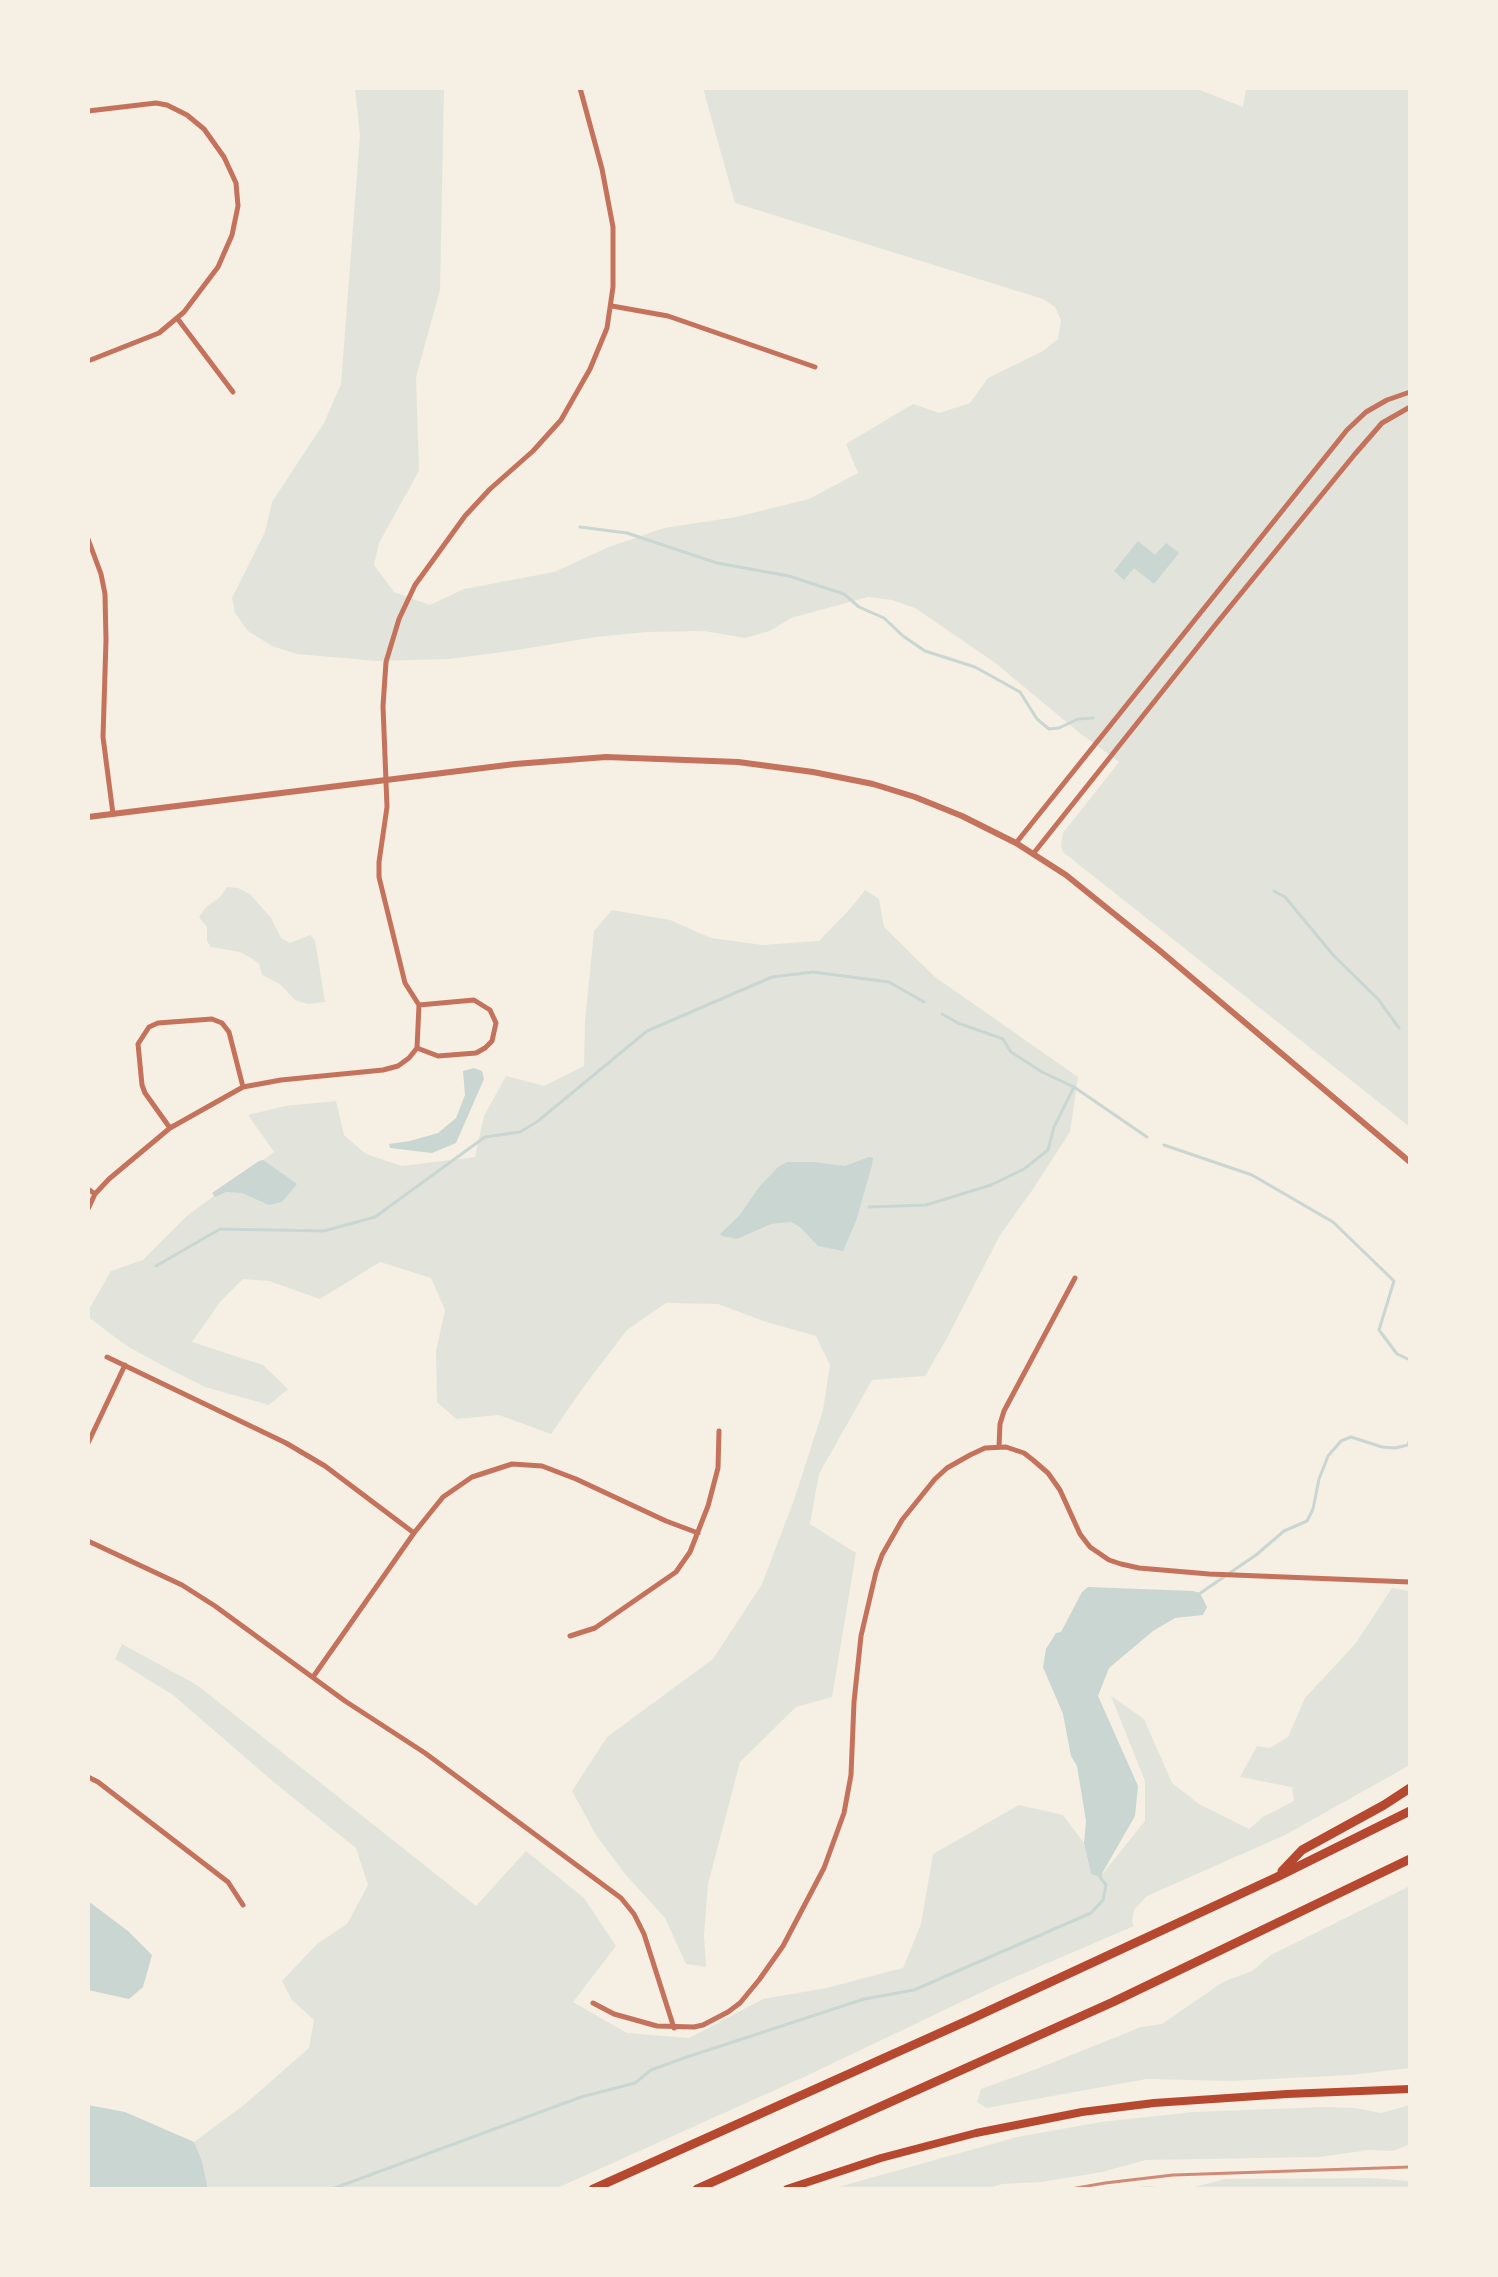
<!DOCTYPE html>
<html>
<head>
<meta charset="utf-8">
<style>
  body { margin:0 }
  #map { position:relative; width:1498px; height:2277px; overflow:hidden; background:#f6efe4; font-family:Signika,sans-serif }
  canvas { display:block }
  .frame { position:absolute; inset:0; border:90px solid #f6efe4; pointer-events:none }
</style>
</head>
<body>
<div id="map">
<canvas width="1498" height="2277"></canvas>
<div class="frame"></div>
</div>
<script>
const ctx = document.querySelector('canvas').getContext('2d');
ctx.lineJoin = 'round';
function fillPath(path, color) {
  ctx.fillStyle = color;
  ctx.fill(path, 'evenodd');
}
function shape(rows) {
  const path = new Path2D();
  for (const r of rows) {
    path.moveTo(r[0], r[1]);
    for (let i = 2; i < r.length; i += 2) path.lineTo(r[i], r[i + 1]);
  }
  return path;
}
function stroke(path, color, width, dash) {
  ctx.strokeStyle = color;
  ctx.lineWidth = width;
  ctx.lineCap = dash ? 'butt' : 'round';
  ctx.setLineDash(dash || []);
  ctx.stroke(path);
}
const green = shape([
  [355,88,444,88,440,290,416,377,419,471,379,543,374,565,394,592,430,605,464,589,554,572,609,547,664,528,736,517,809,499,858,473,846,444,913,404,939,413,970,403,988,378,1043,351,1058,339,1061,320,1055,307,1043,299,735,203,703,88,1195,88,1243,107,1246,88,1410,88,1410,1127,1063,852,1061,846,1063,833,1119,762,1081,734,994,662,915,608,892,600,868,597,791,618,770,631,745,638,704,631,647,632,596,637,511,651,449,659,376,661,297,654,272,646,248,631,235,613,232,598,265,532,272,502,324,423,341,384,360,135],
  [227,887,238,888,250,894,271,918,281,938,290,943,310,935,315,940,325,1002,308,1004,295,1000,280,984,262,975,259,964,251,958,240,952,211,947,207,941,207,927,199,917,206,907,219,898],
  [865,890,879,899,884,927,935,977,1078,1077,1070,1132,1031,1192,1000,1235,947,1338,925,1376,872,1380,819,1474,810,1524,856,1553,832,1697,796,1707,740,1762,708,1884,704,1935,706,1967,686,1964,665,1918,625,1874,596,1835,572,1791,607,1737,713,1659,762,1584,794,1500,823,1410,830,1365,816,1336,766,1322,718,1304,666,1303,627,1330,585,1385,551,1434,499,1415,456,1419,437,1402,436,1351,445,1310,431,1278,380,1262,320,1299,269,1281,243,1279,220,1302,192,1342,263,1365,288,1389,269,1405,205,1387,165,1367,127,1346,88,1317,88,1311,111,1271,143,1260,188,1215,274,1152,248,1115,285,1106,336,1101,344,1135,366,1154,402,1166,475,1157,484,1116,506,1076,544,1086,584,1066,585,1021,594,931,612,910,670,920,711,938,763,945,819,941,851,908],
  [1392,1588,1410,1591,1410,1765,1285,1835,1147,1896,1134,1910,1132,1921,1134,1926,999,1984,804,2077,555,2189,208,2189,202,2161,194,2142,244,2105,309,2048,314,2020,292,2000,282,1981,317,1944,347,1924,368,1885,356,1848,276,1784,173,1695,115,1659,122,1644,197,1685,476,1906,526,1851,584,1898,616,1946,573,2002,627,2033,689,2038,763,1999,826,1988,903,1968,921,1924,933,1854,1019,1805,1063,1815,1084,1843,1091,1874,1100,1877,1145,1821,1145,1781,1111,1696,1144,1719,1172,1783,1199,1804,1249,1829,1263,1817,1294,1801,1292,1787,1240,1777,1257,1746,1270,1748,1288,1737,1305,1698,1356,1643],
  [1410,1886,1410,2068,1350,2075,1231,2081,1147,2079,986,2108,977,2102,981,2089,1039,2068,1141,2027,1162,2024,1223,1982,1252,1971,1271,1955],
  [1410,2105,1410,2144,1393,2151,1369,2150,1319,2157,1146,2160,1102,2172,1041,2182,1002,2184,986,2189,831,2189,1017,2137,1101,2122,1193,2112,1324,2107,1355,2108,1381,2113],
  [1370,2178,1410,2181,1410,2189,1122,2189,1147,2186,1187,2189,1225,2179]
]);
const water = shape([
  [1138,541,1155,555,1166,543,1179,553,1154,584,1134,568,1124,580,1114,571],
  [474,1068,482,1071,484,1079,456,1143,432,1153,390,1148,389,1144,410,1141,438,1133,456,1118,465,1095,463,1071],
  [869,1157,873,1158,872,1165,856,1221,843,1251,818,1246,800,1227,791,1222,771,1224,737,1239,722,1236,720,1234,739,1216,760,1186,778,1167,787,1162,813,1162,845,1166],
  [263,1160,297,1184,282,1202,269,1205,242,1193,226,1192,215,1197,212,1193,259,1161],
  [1088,1587,1193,1591,1200,1593,1207,1607,1203,1615,1175,1618,1153,1631,1109,1668,1098,1696,1138,1786,1135,1816,1100,1877,1091,1874,1084,1843,1086,1821,1077,1766,1071,1756,1063,1714,1043,1667,1046,1649,1056,1633,1061,1632,1082,1592],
  [88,1901,128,1931,152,1955,143,1987,129,1999,88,1990],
  [88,2105,125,2112,194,2142,202,2161,208,2189,88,2189]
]);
const stream = shape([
  [580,527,627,533,717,563,789,576,844,594,859,607,884,618,903,636,925,651,975,667,1020,692,1037,719,1049,729,1059,728,1078,719,1093,718],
  [1274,891,1285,897,1334,956,1378,999,1399,1028],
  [942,1014,958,1023,1003,1039,1011,1052,1042,1072,1074,1087,1147,1137],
  [1164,1145,1252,1175,1333,1222,1394,1281,1379,1330,1397,1354,1410,1360],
  [869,1207,926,1205,991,1185,1024,1169,1048,1150,1054,1127,1074,1087],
  [156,1266,220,1229,324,1231,375,1217,485,1137,520,1132,538,1121,647,1031,772,977,813,972,889,982,924,1002],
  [1199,1594,1256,1555,1284,1531,1307,1521,1313,1509,1319,1479,1328,1456,1341,1441,1351,1437,1382,1447,1395,1448,1408,1445,1410,1439],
  [332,2189,581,2097,635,2083,651,2070,684,2058,864,1999,914,1990,1091,1913,1103,1900,1106,1885,1100,1877,1101,1874]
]);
const minor = shape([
  [88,111,156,103,167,105,187,115,204,129,224,157,236,183,238,206,232,235,218,267,184,312,159,333,88,361],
  [612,306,668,316,815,367],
  [177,318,233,392],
  [88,539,101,574,105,594,106,640,103,737,113,814],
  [1016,843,1347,430,1366,412,1387,400,1410,392],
  [1033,854,1216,624,1355,454,1382,423,1410,407],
  [417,1048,419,1005,405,983,379,877,379,862,387,807,383,706,386,662,399,619,415,585,465,516,490,489,533,451,561,420,590,369,607,328,613,287,613,227,602,169,580,88],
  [417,1048,438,1056,476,1053,485,1048,492,1041,496,1023,490,1010,474,1000,419,1005],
  [170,1128,145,1093,142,1085,138,1044,149,1027,158,1023,212,1019,222,1023,229,1032,243,1087],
  [88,1189,95,1194],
  [88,1209,95,1194,109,1179,170,1128,243,1087,281,1080,383,1070,398,1066,409,1058,417,1048],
  [107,1357,286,1443,325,1466,414,1533],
  [88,1443,125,1365],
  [999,1446,1000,1424,1004,1411,1075,1278],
  [88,1541,182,1585,215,1606,345,1701,425,1753,621,1898,634,1914,644,1934,674,2028],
  [570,1636,595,1628,676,1572,690,1552,708,1506,718,1468,719,1431],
  [313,1677,414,1533,443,1497,472,1477,512,1464,542,1466,576,1479,666,1521,698,1533],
  [88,1777,98,1782,228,1882,243,1905],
  [593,2003,614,2014,657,2026,694,2027,703,2025,728,2012,740,2003,759,1980,783,1946,824,1868,844,1813,851,1775,854,1702,861,1636,876,1572,882,1555,902,1520,935,1479,947,1468,970,1455,985,1448,1006,1447,1024,1453,1033,1460,1048,1473,1060,1490,1080,1534,1090,1547,1109,1560,1121,1564,1139,1568,1209,1574,1410,1582]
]);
const tertiary = shape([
  [88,817,515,764,606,757,738,762,813,772,873,784,915,797,962,816,1016,843,1066,875,1159,950,1410,1162]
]);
const primary = shape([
  [787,2189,881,2158,976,2133,1082,2112,1154,2103,1287,2094,1410,2089]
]);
const motorway = shape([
  [1282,1871,1302,1850,1384,1805,1410,1788],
  [593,2189,971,2019,1277,1877,1410,1811],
  [697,2189,1113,2002,1410,1859]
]);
const rail = shape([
  [1071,2189,1105,2183,1173,2175,1410,2167]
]);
fillPath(green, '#e2e4dc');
fillPath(water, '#c9d6d2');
stroke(stream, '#c9d6d2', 3);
stroke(minor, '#c5725c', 5);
stroke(tertiary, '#c5725c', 6);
stroke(primary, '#b5482f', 8);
stroke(motorway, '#b5482f', 9);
stroke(rail, '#cf8b77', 3);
</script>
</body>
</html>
